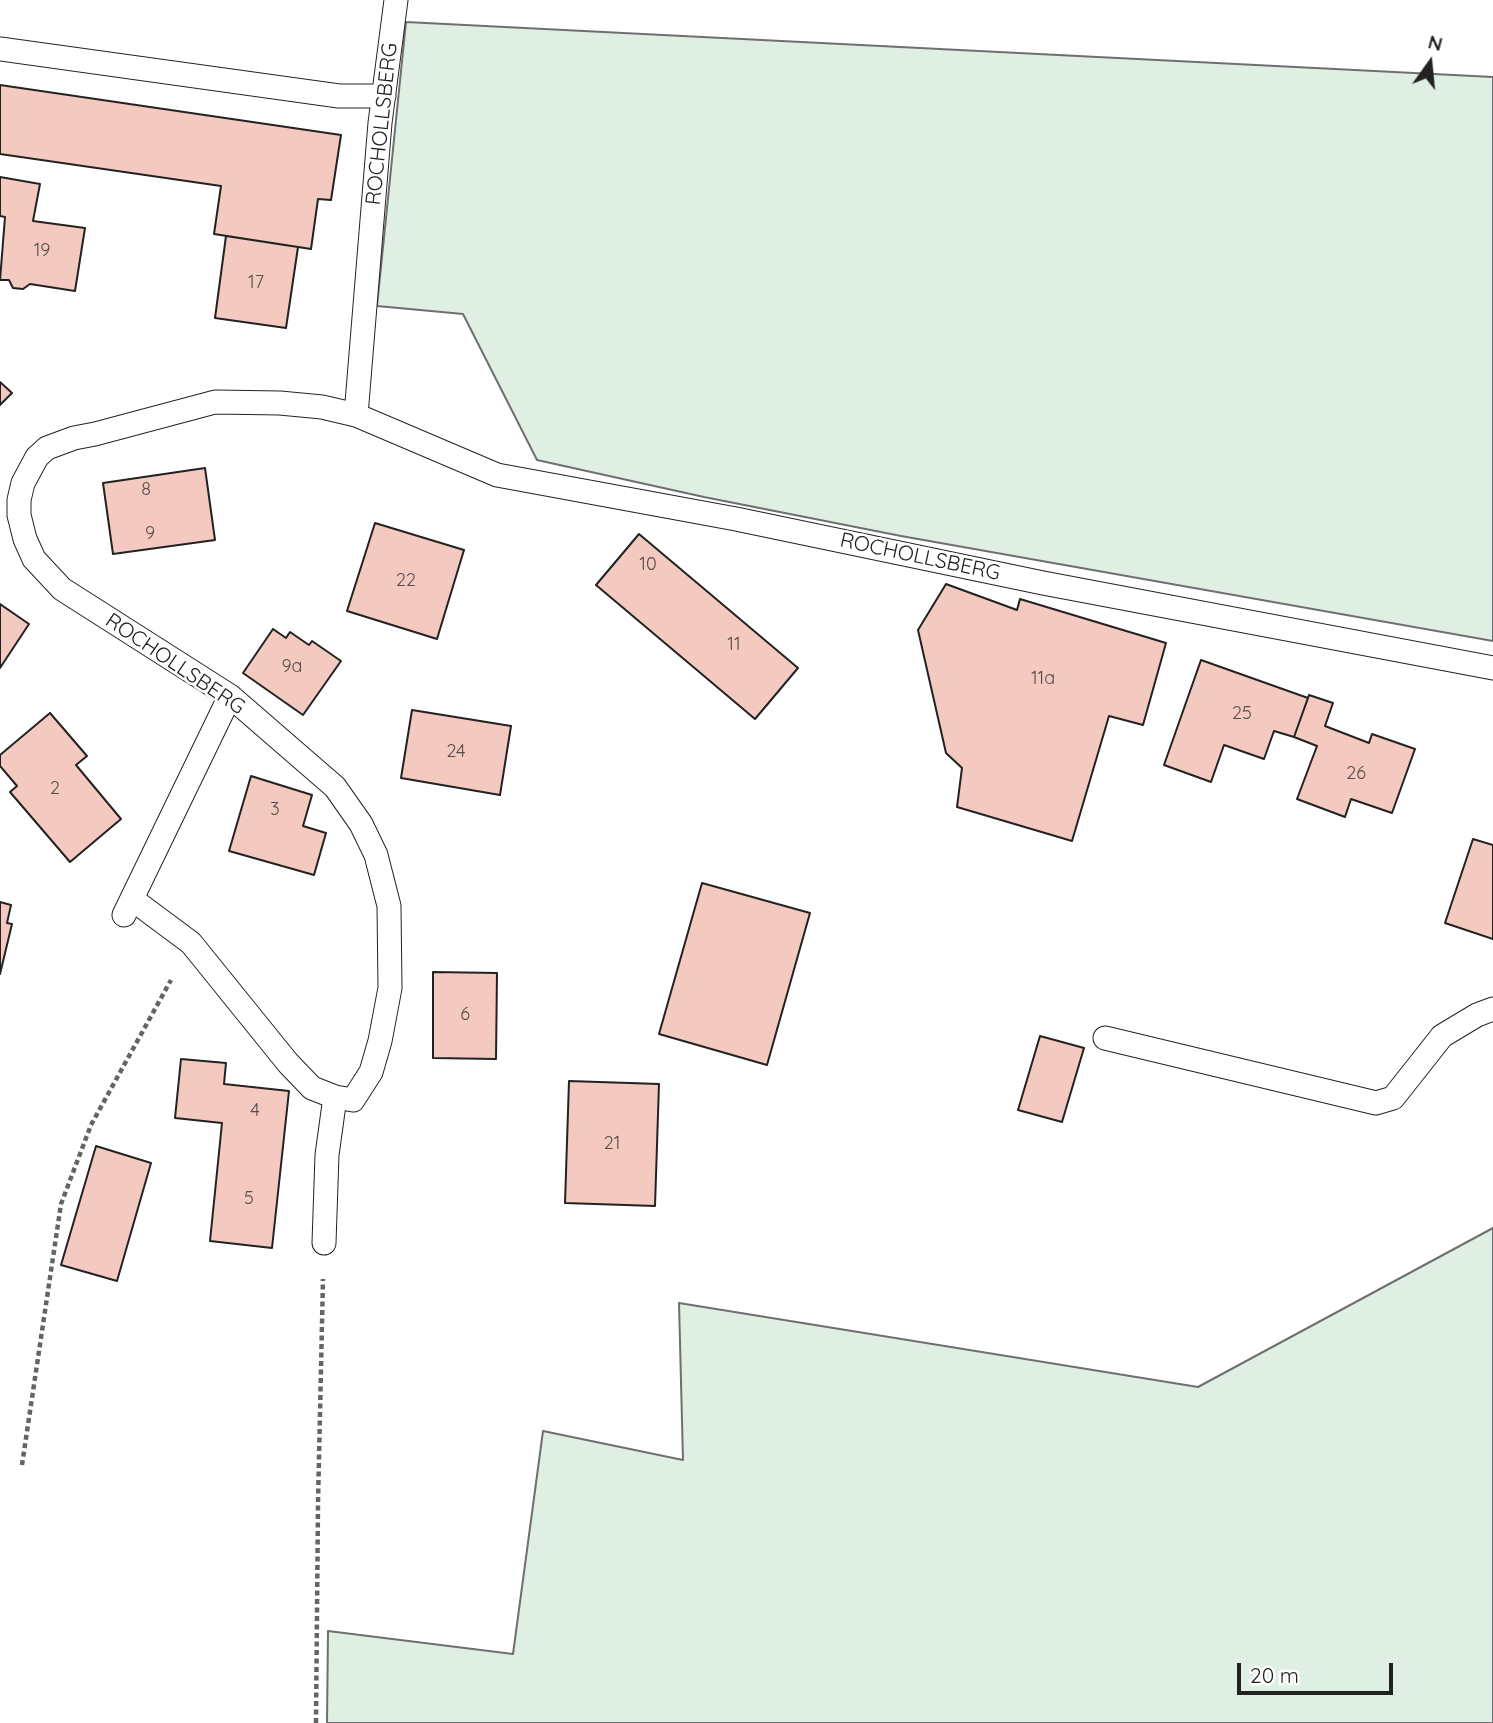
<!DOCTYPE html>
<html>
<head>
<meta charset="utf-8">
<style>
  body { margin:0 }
  #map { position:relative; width:1493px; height:1723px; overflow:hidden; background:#fff; font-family:Quicksand,sans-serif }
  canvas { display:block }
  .north { position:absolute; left:1395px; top:28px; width:70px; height:70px; -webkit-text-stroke:5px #fff; paint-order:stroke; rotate:15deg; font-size:19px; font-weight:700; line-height:28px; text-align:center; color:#222 }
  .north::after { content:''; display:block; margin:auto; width:24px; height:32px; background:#222; clip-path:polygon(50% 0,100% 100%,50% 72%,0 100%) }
  .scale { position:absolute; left:1237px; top:1663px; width:156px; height:32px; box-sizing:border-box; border:4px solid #222; border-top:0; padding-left:9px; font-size:21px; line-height:24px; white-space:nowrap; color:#222; -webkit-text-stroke:5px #fff; paint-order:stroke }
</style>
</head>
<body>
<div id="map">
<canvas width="1493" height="1723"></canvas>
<div class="north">N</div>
<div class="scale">20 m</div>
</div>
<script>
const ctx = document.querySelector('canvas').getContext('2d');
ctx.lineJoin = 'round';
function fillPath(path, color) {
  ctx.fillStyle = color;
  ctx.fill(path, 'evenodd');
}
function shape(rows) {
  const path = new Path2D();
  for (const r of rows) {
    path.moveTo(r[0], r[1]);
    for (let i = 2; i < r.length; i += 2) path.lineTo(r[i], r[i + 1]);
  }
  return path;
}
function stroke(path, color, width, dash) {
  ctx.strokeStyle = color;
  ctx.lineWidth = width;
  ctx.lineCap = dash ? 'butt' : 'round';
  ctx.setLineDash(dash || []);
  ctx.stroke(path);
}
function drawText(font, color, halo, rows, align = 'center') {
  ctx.font = font + ' Quicksand,sans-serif';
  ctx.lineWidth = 5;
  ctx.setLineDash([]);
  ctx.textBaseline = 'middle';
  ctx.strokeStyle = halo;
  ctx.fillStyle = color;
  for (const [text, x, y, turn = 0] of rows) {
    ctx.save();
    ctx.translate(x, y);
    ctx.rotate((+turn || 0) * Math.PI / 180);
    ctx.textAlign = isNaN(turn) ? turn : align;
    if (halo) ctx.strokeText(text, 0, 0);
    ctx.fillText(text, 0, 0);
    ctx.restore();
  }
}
const green = shape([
  [406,22,1493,77,1493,641,901,536,704,497,537,460,463,314,377,306,406,22],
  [1493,1228,1493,1723,327,1723,328,1631,513,1654,543,1431,683,1460,679,1303,1198,1387,1493,1228]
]);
const building = shape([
  [0,85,341,135,331,200,318,199,311,249,214,234,221,186,0,154,0,85],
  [0,177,40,184,33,221,85,228,75,291,30,284,23,289,13,288,9,280,0,280,5,217,0,216,0,177],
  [226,236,298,247,286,328,215,318,226,236],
  [0,382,12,393,0,405,0,382],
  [205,468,215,540,113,554,103,483,205,468],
  [375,523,464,550,437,639,347,611,375,523],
  [639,534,798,668,755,719,596,585,639,534],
  [946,584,1017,610,1020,599,1166,643,1143,725,1109,716,1072,841,957,807,962,768,946,753,918,630,946,584],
  [0,604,29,624,0,668,0,604],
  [273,629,286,638,290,632,309,645,312,641,341,661,303,715,243,673,273,629],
  [1201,660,1308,698,1294,737,1274,731,1264,759,1224,745,1211,782,1164,765,1201,660],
  [1309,695,1333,703,1325,726,1369,743,1372,734,1415,749,1392,813,1351,799,1345,817,1297,799,1317,746,1294,737,1309,695],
  [412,710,511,726,500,795,401,778,412,710],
  [50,713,87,756,76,765,121,819,70,862,10,792,17,786,0,766,0,755,50,713],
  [251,776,312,795,303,826,326,833,314,875,229,851,251,776],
  [1473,839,1493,845,1493,939,1445,923,1473,839],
  [702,883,810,913,767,1065,659,1034,702,883],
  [0,902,11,905,7,923,12,924,0,974,0,902],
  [433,972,497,973,496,1059,433,1058,433,972],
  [1040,1036,1084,1048,1062,1122,1018,1110,1040,1036],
  [181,1059,226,1063,224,1084,289,1091,272,1248,210,1241,222,1123,175,1118,181,1059],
  [569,1081,659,1084,655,1206,565,1203,569,1081],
  [96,1146,151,1163,117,1281,61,1265,96,1146]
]);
const path = shape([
  [22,1465,61,1204,91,1125,171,980],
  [316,1723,318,1503,323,1279]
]);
const lane = shape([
  [0,49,339,96,384,96],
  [356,415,380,123,396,0],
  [132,899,191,943,288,1063,312,1088,335,1097,353,1100,371,1072,380,1041,390,988,389,906,376,855,361,824,335,787,230,696,62,589,34,559,25,539,19,515,19,500,23,483,37,457,47,448,74,438,95,434,215,402,280,403,322,407,356,415,497,475,736,519,1043,583,1493,668],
  [124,915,230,696],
  [1105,1038,1376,1103,1393,1098,1442,1036,1477,1015,1493,1009],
  [324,1243,327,1155,335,1097]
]);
const numberNames = [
  ["19",42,251],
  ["17",256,283],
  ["8",146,490],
  ["9",150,534],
  ["10",648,565],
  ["22",406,581],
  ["11",734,645],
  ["9a",292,667],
  ["11a",1043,679],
  ["25",1242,714],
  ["24",456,752],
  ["26",1356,774],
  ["2",55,789],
  ["3",275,810],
  ["6",465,1015],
  ["4",255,1111],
  ["21",612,1144],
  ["5",249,1199]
];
const streetNames = [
  ["ROCHOLLSBERG",382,124,-84],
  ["ROCHOLLSBERG",920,557,12],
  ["ROCHOLLSBERG",175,664,34]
];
fillPath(green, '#e0efe3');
stroke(green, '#6f6f6f', 2);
fillPath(building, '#f3c9c0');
stroke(building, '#222', 2);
stroke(lane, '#222', 25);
stroke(path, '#646464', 4.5, [5, 3.5]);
stroke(lane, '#fff', 23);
drawText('18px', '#564c4a', null, numberNames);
drawText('21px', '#222', '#fff', streetNames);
</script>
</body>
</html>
